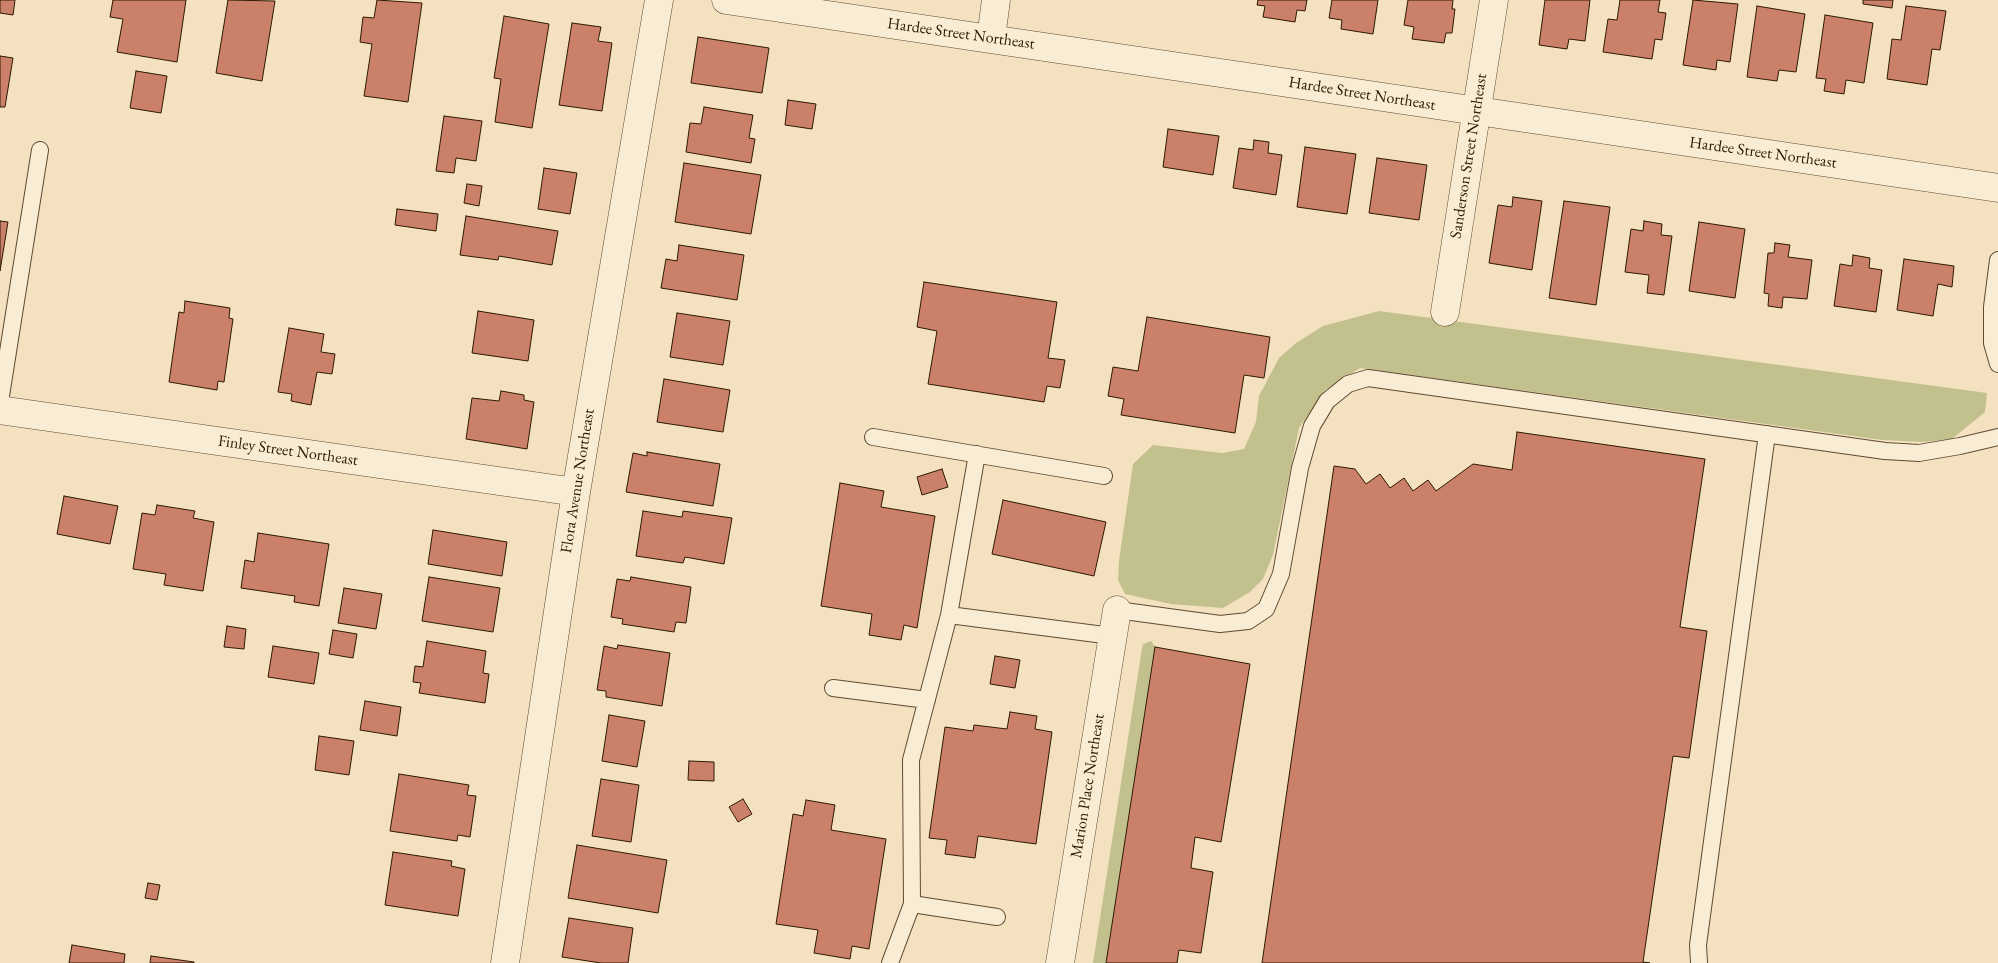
<!DOCTYPE html>
<html>
<head>
<meta charset="utf-8">
<style>
  body { margin:0 }
  canvas { display:block; background:#f4e1bf }
</style>
</head>
<body>
<canvas width="1998" height="963"></canvas>
<script>
const ctx = document.querySelector('canvas').getContext('2d');
ctx.lineJoin = 'round';
function fillPath(path, color) {
  ctx.fillStyle = color;
  ctx.fill(path, 'evenodd');
}
function shape(rows) {
  const path = new Path2D();
  for (const r of rows) {
    path.moveTo(r[0], r[1]);
    for (let i = 2; i < r.length; i += 2) path.lineTo(r[i], r[i + 1]);
  }
  return path;
}
function stroke(path, color, width, dash) {
  ctx.strokeStyle = color;
  ctx.lineWidth = width;
  ctx.lineCap = dash ? 'butt' : 'round';
  ctx.setLineDash(dash || []);
  ctx.stroke(path);
}
function drawText(font, color, halo, rows, align = 'center') {
  ctx.font = font + ' "EB Garamond",serif';
  ctx.lineWidth = 4.5;
  ctx.setLineDash([]);
  ctx.textBaseline = 'middle';
  ctx.strokeStyle = halo;
  ctx.fillStyle = color;
  for (const [text, x, y, turn = 0] of rows) {
    ctx.save();
    ctx.translate(x, y);
    ctx.rotate((+turn || 0) * Math.PI / 180);
    ctx.textAlign = isNaN(turn) ? turn : align;
    if (halo) ctx.strokeText(text, 0, 0);
    ctx.fillText(text, 0, 0);
    ctx.restore();
  }
}
const green = shape([
  [1379,311,1987,393,1985,412,1952,439,1924,442,1882,440,1360,368,1325,390,1299,428,1273,555,1263,579,1250,592,1223,608,1171,604,1125,594,1118,580,1119,561,1133,464,1153,445,1222,453,1244,449,1256,422,1259,396,1279,358,1296,343,1323,326],
  [1151,641,1155,647,1106,963,1093,963,1142,648,1143,644]
]);
const building = shape([
  [0,0,15,0,13,15,0,13,0,0],
  [113,0,186,0,177,62,117,52,123,19,110,17,113,0],
  [228,0,275,1,262,81,216,73,228,0],
  [377,0,422,3,408,102,364,96,372,44,360,42,363,17,374,18,377,0],
  [1258,0,1307,0,1305,11,1297,10,1295,22,1263,17,1265,6,1257,5,1258,0],
  [1332,0,1378,0,1373,34,1341,29,1342,20,1329,18,1332,0],
  [1408,0,1453,0,1452,9,1455,9,1452,33,1446,33,1444,43,1412,39,1414,27,1404,25,1408,0],
  [1545,0,1590,0,1585,41,1569,39,1567,49,1539,45,1545,0],
  [1620,0,1660,0,1658,12,1666,13,1662,40,1655,39,1652,59,1603,52,1608,19,1617,20,1620,0],
  [1693,0,1738,4,1730,62,1717,60,1716,70,1683,65,1693,0],
  [1863,0,1893,0,1892,8,1863,4,1863,0],
  [1757,6,1805,14,1796,72,1779,70,1777,81,1747,77,1757,6],
  [1906,6,1946,11,1940,50,1932,49,1927,85,1887,79,1892,39,1901,40,1906,6],
  [1825,15,1873,23,1864,83,1846,80,1844,94,1824,91,1826,79,1816,78,1825,15],
  [504,16,549,24,532,128,495,122,501,79,494,78,504,16],
  [572,23,601,27,598,41,612,43,602,111,559,105,572,23],
  [698,37,769,48,762,93,691,83,698,37],
  [0,56,13,58,5,107,0,107,0,56],
  [136,71,167,76,161,113,130,108,136,71],
  [788,100,816,104,812,129,785,125,788,100],
  [704,107,753,115,749,138,755,139,751,163,686,152,690,123,701,124,704,107],
  [444,116,482,121,476,161,456,158,454,173,436,171,444,116],
  [1168,129,1219,136,1213,175,1163,167,1168,129],
  [1254,140,1269,142,1268,153,1282,155,1276,195,1233,188,1239,148,1253,150,1254,140],
  [1305,147,1356,154,1347,214,1297,207,1305,147],
  [1377,158,1427,165,1419,220,1369,213,1377,158],
  [684,163,761,175,751,234,675,222,684,163],
  [544,168,577,173,570,214,538,209,544,168],
  [467,184,482,186,479,206,464,203,467,184],
  [1513,197,1542,201,1532,270,1489,263,1498,205,1512,207,1513,197],
  [1564,201,1610,207,1596,305,1549,298,1564,201],
  [397,209,438,214,436,231,395,225,397,209],
  [466,216,558,231,552,265,499,256,498,260,460,255,466,216],
  [0,221,8,222,0,271,0,221],
  [1644,221,1662,224,1661,235,1672,236,1664,295,1647,293,1649,275,1625,272,1631,229,1643,231,1644,221],
  [1699,222,1745,229,1735,298,1689,291,1699,222],
  [1775,243,1790,245,1788,257,1812,260,1807,299,1783,297,1782,308,1768,306,1769,294,1764,293,1768,253,1774,253,1775,243],
  [679,245,744,255,737,300,661,288,666,259,677,261,679,245],
  [1853,255,1870,258,1869,268,1882,270,1876,312,1834,306,1840,264,1852,266,1853,255],
  [1904,259,1954,266,1952,287,1938,284,1933,316,1897,310,1904,259],
  [924,282,1057,302,1048,358,1065,360,1060,388,1047,386,1044,402,928,384,937,331,917,327,924,282],
  [185,301,230,308,229,318,233,319,224,382,218,381,217,390,169,382,179,312,184,313,185,301],
  [478,311,534,320,528,361,472,353,478,311],
  [677,313,730,321,723,365,670,357,677,313],
  [1147,317,1270,337,1264,378,1244,375,1235,433,1121,415,1124,399,1108,396,1113,367,1138,371,1147,317],
  [289,328,324,334,321,352,335,354,332,374,317,372,311,405,291,401,292,394,278,392,289,328],
  [664,379,730,390,723,432,657,422,664,379],
  [501,391,524,395,524,400,534,402,527,449,466,439,472,398,499,401,501,391],
  [1517,432,1705,459,1680,627,1707,631,1689,758,1673,756,1643,962,1650,963,1262,963,1334,466,1355,469,1366,484,1380,474,1390,488,1404,478,1413,491,1428,480,1436,491,1473,464,1512,470,1517,432],
  [647,452,720,464,713,506,626,492,633,453,647,456,647,452],
  [942,469,948,487,922,495,917,477,942,469],
  [840,483,884,491,881,507,935,516,917,628,904,625,901,640,869,635,872,614,821,606,840,483],
  [64,496,118,506,110,544,57,534,64,496],
  [1003,500,1106,522,1094,576,992,554,1003,500],
  [157,505,195,511,193,518,214,522,203,591,164,585,166,574,133,569,142,513,155,515,157,505],
  [643,511,682,517,683,511,732,518,724,564,685,557,683,563,636,556,643,511],
  [433,530,507,542,502,576,428,564,433,530],
  [258,533,329,544,319,606,294,602,295,596,241,588,245,560,254,562,258,533],
  [429,577,500,588,493,632,422,621,429,577],
  [631,577,691,587,686,623,676,622,674,632,622,624,623,619,611,617,617,579,630,581,631,577],
  [344,588,382,594,376,629,338,623,344,588],
  [227,626,246,629,244,649,224,647,227,626],
  [333,630,357,634,353,658,329,654,333,630],
  [427,641,486,651,483,673,489,674,485,703,419,693,421,683,413,682,415,666,423,667,427,641],
  [618,645,670,653,662,706,606,697,606,691,597,690,604,646,617,649,618,645],
  [273,646,319,653,314,684,268,677,273,646],
  [1155,647,1250,664,1221,842,1195,837,1191,868,1213,872,1201,953,1179,950,1177,963,1106,963,1155,647],
  [995,656,1020,660,1015,688,990,684,995,656],
  [365,701,401,707,397,736,360,730,365,701],
  [1010,712,1037,716,1035,729,1052,732,1036,844,978,836,975,858,945,854,947,840,929,838,945,727,973,731,974,725,1007,729,1010,712],
  [609,715,645,721,637,767,602,761,609,715],
  [319,736,354,741,349,775,315,770,319,736],
  [689,761,714,762,714,781,688,780,689,761],
  [399,774,469,785,467,795,476,796,470,837,458,835,457,841,390,831,399,774],
  [601,779,639,785,631,842,592,836,601,779],
  [743,799,752,814,738,822,729,807,743,799],
  [806,800,835,805,831,830,886,839,869,949,852,946,850,959,814,953,818,930,776,924,793,814,803,816,806,800],
  [577,845,667,860,658,913,568,898,577,845],
  [393,852,452,861,451,866,465,869,458,916,385,905,393,852],
  [148,883,160,885,157,900,145,898,148,883],
  [569,918,633,928,628,963,601,963,562,957,569,918],
  [72,945,125,954,124,963,69,963,72,945],
  [151,956,194,962,194,963,150,963,151,956]
]);
const service = shape([
  [1998,260,1992,307,1992,343,1998,364],
  [0,402,40,150],
  [873,437,1104,476],
  [1117,610,1220,624,1248,621,1266,609,1281,574,1300,468,1312,426,1327,401,1348,384,1368,378,1885,451,1919,453,1960,446,1998,437],
  [949,615,1112,636],
  [833,688,927,700],
  [912,904,997,917],
  [890,963,912,904,911,760,949,615,977,454],
  [1699,963,1698,945,1767,434]
]);
const minor = shape([
  [726,0,1998,188],
  [991,38,996,0],
  [1445,312,1494,0],
  [0,410,576,492],
  [505,963,576,492,659,0],
  [1060,963,1117,610]
]);
const streetNames = [
  ["Hardee Street Northeast",961,34,8],
  ["Hardee Street Northeast",1362,94,9],
  ["Hardee Street Northeast",1763,153,8],
  ["Sanderson Street Northeast",1469,156,-81],
  ["Finley Street Northeast",288,451,8],
  ["Flora Avenue Northeast",578,481,-81],
  ["Marion Place Northeast",1088,786,-81]
];
fillPath(green, '#c2c18e');
fillPath(building, '#cb806a');
stroke(building, '#2e1902', 1);
stroke(service, '#604b31', 18);
stroke(minor, '#604b31', 29);
stroke(service, '#f8ecd5', 16);
stroke(minor, '#f8ecd5', 28);
drawText('16px', '#2e1902', '#f8ecd5', streetNames);
</script>
</body>
</html>
